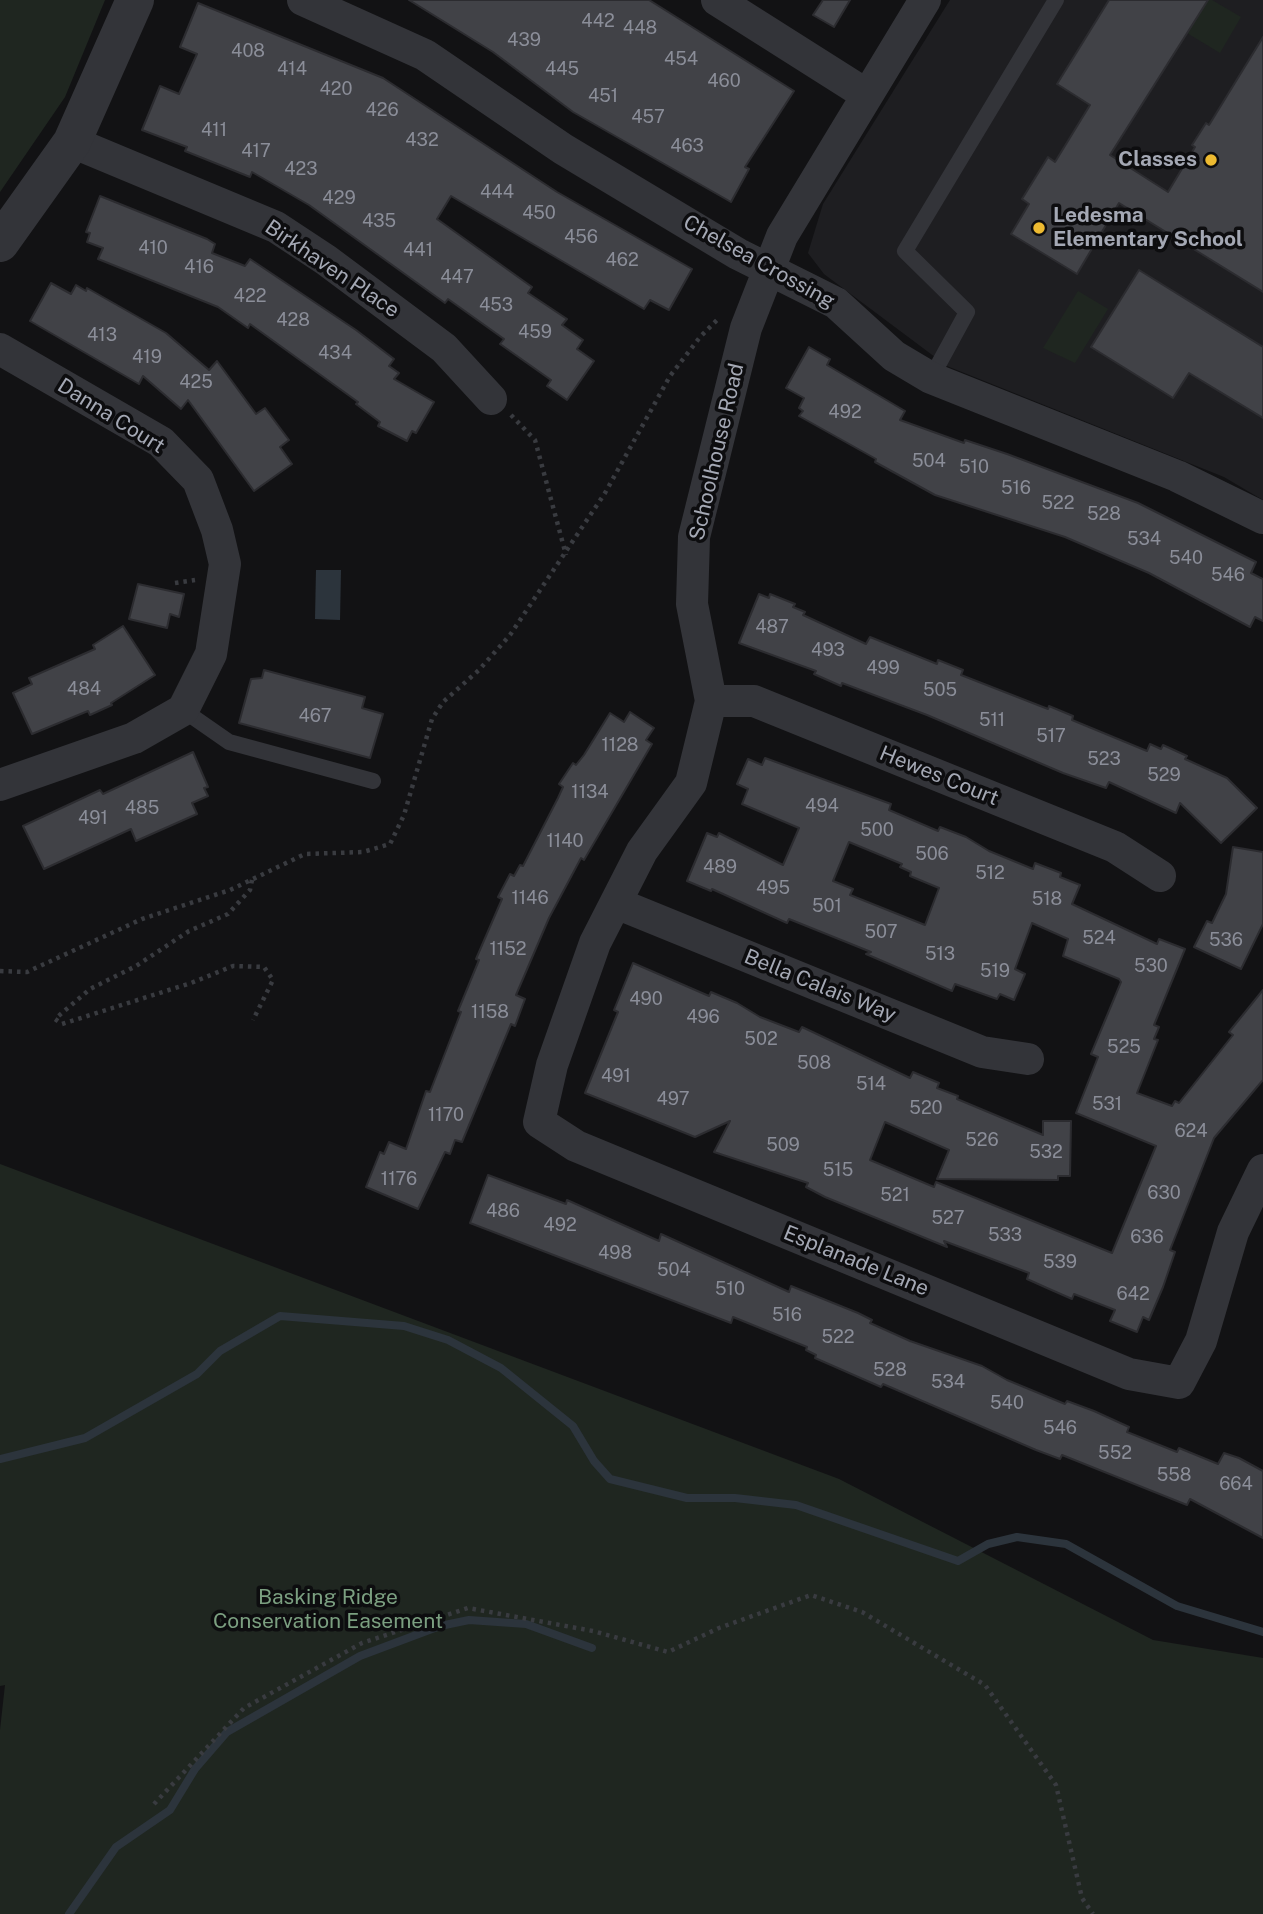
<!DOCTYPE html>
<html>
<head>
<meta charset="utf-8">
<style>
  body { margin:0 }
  canvas { display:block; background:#121214 }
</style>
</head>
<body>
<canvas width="1263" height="1914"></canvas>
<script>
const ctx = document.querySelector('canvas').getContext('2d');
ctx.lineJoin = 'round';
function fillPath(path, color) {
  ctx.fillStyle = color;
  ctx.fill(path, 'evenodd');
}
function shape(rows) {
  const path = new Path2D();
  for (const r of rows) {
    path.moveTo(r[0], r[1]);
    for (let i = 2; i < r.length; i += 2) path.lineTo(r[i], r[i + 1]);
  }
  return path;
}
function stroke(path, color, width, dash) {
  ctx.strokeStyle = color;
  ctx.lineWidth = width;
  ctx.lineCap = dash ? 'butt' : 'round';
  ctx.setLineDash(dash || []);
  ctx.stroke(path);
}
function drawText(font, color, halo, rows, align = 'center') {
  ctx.font = font + ' "Public Sans",sans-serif';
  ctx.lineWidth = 7;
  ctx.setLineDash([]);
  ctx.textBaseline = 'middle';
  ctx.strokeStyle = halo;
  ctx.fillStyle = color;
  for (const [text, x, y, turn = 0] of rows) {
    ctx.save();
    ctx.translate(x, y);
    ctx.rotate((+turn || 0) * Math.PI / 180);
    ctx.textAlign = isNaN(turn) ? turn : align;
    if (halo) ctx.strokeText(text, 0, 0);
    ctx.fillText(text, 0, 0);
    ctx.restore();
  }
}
const built = shape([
  [950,0,1263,0,1263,500,1224,477,947,366,824,274,808,253,823,204]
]);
const green = shape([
  [0,0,105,0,65,97,0,192],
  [1200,0,1212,0,1241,17,1220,53,1182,30],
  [1078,291,1108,309,1075,363,1043,348],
  [0,1164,839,1479,1153,1640,1263,1658,1263,1914,0,1914,0,1730,5,1685,0,1686]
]);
const water = shape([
  [316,570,341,570,340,620,315,619]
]);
const stream = shape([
  [0,1459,85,1438,197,1374,220,1351,280,1316,404,1326,448,1340,501,1368,573,1426,594,1461,610,1479,687,1498,735,1498,796,1505,958,1561,988,1544,1017,1537,1066,1544,1177,1606,1263,1632],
  [69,1914,116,1847,170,1810,195,1769,227,1732,360,1656,440,1626,469,1620,526,1624,592,1648]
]);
const building = shape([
  [409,0,649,0,794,91,745,167,749,169,731,202,573,112,493,52,409,0],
  [823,0,850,0,834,27,813,15,823,0],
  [1109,0,1208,0,1110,155,1168,192,1195,147,1192,145,1206,123,1209,125,1263,37,1263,292,1119,203,1077,274,1011,234,1029,204,1022,199,1048,157,1055,162,1090,105,1057,84,1109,0],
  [198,3,383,78,557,192,692,269,669,310,650,300,644,309,451,196,437,219,532,287,528,293,567,319,562,325,583,340,577,349,594,361,567,400,547,386,551,380,500,344,504,339,448,299,445,303,309,205,252,172,250,177,185,151,187,147,142,130,160,86,179,94,197,54,180,47,198,3],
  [100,196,207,239,215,244,212,253,245,266,250,259,356,330,394,359,389,366,399,373,394,379,434,402,416,433,412,431,407,441,378,426,380,422,356,404,358,402,250,324,248,328,218,307,98,259,103,248,87,242,90,233,86,232,100,196],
  [1139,270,1263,347,1263,418,1189,373,1173,398,1091,347,1139,270],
  [51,283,71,294,76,285,86,291,87,288,166,333,209,370,217,361,256,414,265,408,289,440,280,447,292,464,254,491,188,400,181,409,143,376,139,384,30,321,51,283],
  [809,347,830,359,827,365,905,411,900,420,964,443,965,440,1007,454,1138,503,1256,562,1251,573,1263,579,1263,621,1255,617,1250,627,1149,573,1065,537,935,495,875,462,876,459,799,416,803,411,799,408,804,398,786,388,809,347],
  [138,584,184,594,179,617,170,614,167,628,129,619,138,584],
  [759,594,769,598,770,594,795,604,793,607,805,612,803,615,866,644,870,637,937,664,938,660,963,670,961,675,1048,709,1049,706,1073,716,1072,720,1147,751,1150,744,1161,749,1163,745,1187,756,1185,759,1227,778,1257,808,1221,843,1180,803,1176,813,1109,782,1106,788,1063,773,927,715,842,683,841,686,814,674,816,671,739,643,759,594],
  [123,626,155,675,111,703,112,705,90,715,88,711,32,734,13,693,32,684,29,678,95,649,93,645,123,626],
  [264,670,365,697,362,708,383,714,370,758,239,723,251,679,262,678,264,670],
  [630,712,654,728,646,740,652,744,584,860,581,858,549,918,516,995,525,999,515,1026,511,1024,462,1142,455,1140,450,1154,445,1152,418,1209,366,1187,380,1152,384,1154,389,1142,406,1149,426,1091,430,1092,461,1012,458,1011,479,960,476,959,502,899,498,897,510,874,514,876,520,865,523,866,558,798,563,787,559,784,573,763,576,765,584,755,610,713,624,722,630,712],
  [193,752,208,787,204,788,208,796,192,803,197,814,136,841,131,829,44,869,23,826,100,790,103,794,193,752],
  [765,758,891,804,889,810,938,831,940,827,966,837,989,851,1033,869,1035,863,1061,873,1060,877,1080,885,1072,904,1157,944,1159,939,1185,949,1154,1025,1159,1027,1154,1039,1158,1040,1137,1093,1172,1106,1175,1101,1179,1103,1233,1035,1229,1032,1263,990,1263,1080,1214,1138,1170,1250,1175,1252,1163,1287,1149,1320,1143,1317,1137,1332,1110,1321,1115,1310,1074,1294,1072,1299,1047,1288,1027,1279,1029,1273,944,1241,947,1247,825,1197,806,1187,808,1183,714,1152,730,1121,695,1137,585,1093,618,1012,614,1010,633,963,709,996,711,992,737,1003,760,1017,799,1032,802,1027,910,1078,913,1072,939,1083,937,1088,958,1096,957,1099,1043,1135,1043,1121,1071,1121,1070,1176,1058,1176,1058,1180,937,1179,949,1150,885,1122,870,1160,934,1187,936,1182,1112,1253,1156,1146,1076,1113,1098,1057,1091,1054,1121,982,1119,979,1063,956,1068,939,1032,923,1015,969,1025,974,1014,1000,1000,994,997,999,955,984,952,991,866,954,871,952,789,919,787,923,712,889,711,891,687,881,707,833,717,837,719,833,783,865,799,828,742,804,748,789,737,784,748,759,762,765,765,758],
  [849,842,902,864,900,867,911,872,910,876,939,888,925,925,850,895,853,889,833,881,849,842],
  [1233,847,1263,852,1263,924,1241,969,1194,947,1207,921,1212,923,1226,894,1233,847],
  [488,1175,566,1204,567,1200,659,1241,661,1234,789,1292,791,1286,858,1313,872,1320,870,1323,910,1341,982,1366,1007,1380,1065,1404,1067,1401,1094,1411,1129,1427,1127,1432,1177,1452,1179,1448,1218,1464,1224,1453,1239,1458,1263,1471,1263,1538,1190,1499,1187,1505,1062,1455,1060,1459,1036,1450,883,1384,881,1387,815,1358,816,1355,806,1350,807,1347,733,1317,731,1323,470,1223,488,1175]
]);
const path = shape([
  [511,415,535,440,566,555],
  [175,583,195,580],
  [252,880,250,890,228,914,189,931,136,966,90,989,55,1019,62,1024,191,983,233,966,264,967,273,980,253,1020],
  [0,971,27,972,142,919,230,890,305,854,363,852,390,844,404,815,432,719,443,702,479,670,510,635,605,493,670,376,700,337,718,319],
  [154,1804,244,1708,362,1643,468,1608,593,1631,668,1652,719,1628,811,1595,862,1612,985,1685,1056,1785,1082,1898,1093,1914]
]);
const service = shape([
  [931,378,967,312,905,251,1056,0],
  [183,710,229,742,373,781]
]);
const minor = shape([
  [303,0,425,55,563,149,738,254,836,303,894,356,931,378,1177,476,1263,518],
  [717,0,867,95],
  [925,0,782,236,746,328,694,537,692,604,711,701,691,783,642,851,595,943,552,1065,539,1122,576,1146,1129,1374,1179,1383,1201,1341,1233,1232,1263,1170],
  [72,142,276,227,326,260,444,348,491,399],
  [0,349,161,442,198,480,217,530,225,564,211,654,183,710,134,738,0,785],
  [711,701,754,701,1115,847,1160,876],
  [616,903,982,1052,1028,1059]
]);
const tertiary = shape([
  [0,243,72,142,135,0]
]);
const markers = [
  [1211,160,7,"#edba31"],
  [1039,228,7,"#edba31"]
];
const numberNames = [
  ["442",598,21],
  ["448",640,28],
  ["439",524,40],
  ["408",248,51],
  ["454",681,59],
  ["414",292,69],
  ["445",562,69],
  ["460",724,81],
  ["420",336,89],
  ["451",603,96],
  ["426",382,110],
  ["457",648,117],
  ["411",214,130],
  ["432",422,140],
  ["463",687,146],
  ["417",256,151],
  ["423",301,169],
  ["444",497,192],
  ["429",339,198],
  ["450",539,213],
  ["435",379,221],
  ["456",581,237],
  ["410",153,248],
  ["441",418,250],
  ["462",622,260],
  ["416",199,267],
  ["447",457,277],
  ["422",250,296],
  ["453",496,305],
  ["428",293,320],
  ["459",535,332],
  ["413",102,335],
  ["434",335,353],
  ["419",147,357],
  ["425",196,382],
  ["492",845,412],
  ["504",929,461],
  ["510",974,467],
  ["516",1016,488],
  ["522",1058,503],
  ["528",1104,514],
  ["534",1144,539],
  ["540",1186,558],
  ["546",1228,575],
  ["487",772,627],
  ["493",828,650],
  ["499",883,668],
  ["484",84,689],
  ["505",940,690],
  ["467",315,716],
  ["511",992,720],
  ["517",1051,736],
  ["1128",620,745],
  ["523",1104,759],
  ["529",1164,775],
  ["1134",590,792],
  ["494",822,806],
  ["485",142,808],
  ["491",93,818],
  ["500",877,830],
  ["1140",565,841],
  ["506",932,854],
  ["489",720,867],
  ["512",990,873],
  ["495",773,888],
  ["1146",530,898],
  ["518",1047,899],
  ["501",827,906],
  ["507",881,932],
  ["524",1099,938],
  ["536",1226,940],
  ["1152",508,949],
  ["513",940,954],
  ["530",1151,966],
  ["519",995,971],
  ["490",646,999],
  ["1158",490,1012],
  ["496",703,1017],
  ["502",761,1039],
  ["525",1124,1047],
  ["508",814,1063],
  ["491",616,1076],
  ["514",871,1084],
  ["497",673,1099],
  ["531",1107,1104],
  ["520",926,1108],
  ["1170",446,1115],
  ["624",1191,1131],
  ["526",982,1140],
  ["509",783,1145],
  ["532",1046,1152],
  ["515",838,1170],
  ["1176",399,1179],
  ["630",1164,1193],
  ["521",895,1195],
  ["486",503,1211],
  ["527",948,1218],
  ["492",560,1225],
  ["533",1005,1235],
  ["636",1147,1237],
  ["498",615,1253],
  ["539",1060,1262],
  ["504",674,1270],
  ["510",730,1289],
  ["642",1133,1294],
  ["516",787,1315],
  ["522",838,1337],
  ["528",890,1370],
  ["534",948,1382],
  ["540",1007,1403],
  ["546",1060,1428],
  ["552",1115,1453],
  ["558",1174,1475],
  ["664",1236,1484]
];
const poiNames = [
  ["Classes",1197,160],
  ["Ledesma",1053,216,"left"],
  ["Elementary School",1053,240,"left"]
];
const streetNames = [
  ["Chelsea Crossing",759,262,29],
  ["Birkhaven Place",332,269,34],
  ["Danna Court",111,416,32],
  ["Schoolhouse Road",717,452,-77],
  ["Hewes Court",939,776,22],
  ["Bella Calais Way",820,986,22],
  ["Esplanade Lane",856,1261,22]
];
const parkNames = [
  ["Basking Ridge",328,1598],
  ["Conservation Easement",328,1622]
];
fillPath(built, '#1e1e21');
fillPath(green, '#1f2620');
fillPath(water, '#2c343c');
stroke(stream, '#2c343c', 8);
fillPath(building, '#414247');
stroke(building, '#2c2c30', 2);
stroke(path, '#393b40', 4.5, [3.5, 5]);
stroke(service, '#333439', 16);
stroke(minor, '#333439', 32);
stroke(tertiary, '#333439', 38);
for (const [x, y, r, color] of markers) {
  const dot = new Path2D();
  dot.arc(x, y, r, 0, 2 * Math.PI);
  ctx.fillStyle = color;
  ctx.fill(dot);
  stroke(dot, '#0d0d0f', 2.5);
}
drawText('18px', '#8b8e99', null, numberNames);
drawText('bold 21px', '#a4a8b4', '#0d0d0f', poiNames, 'right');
drawText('21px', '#a4a8b4', '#0d0d0f', streetNames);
drawText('21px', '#7b9f80', '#0d0d0f', parkNames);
</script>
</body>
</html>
